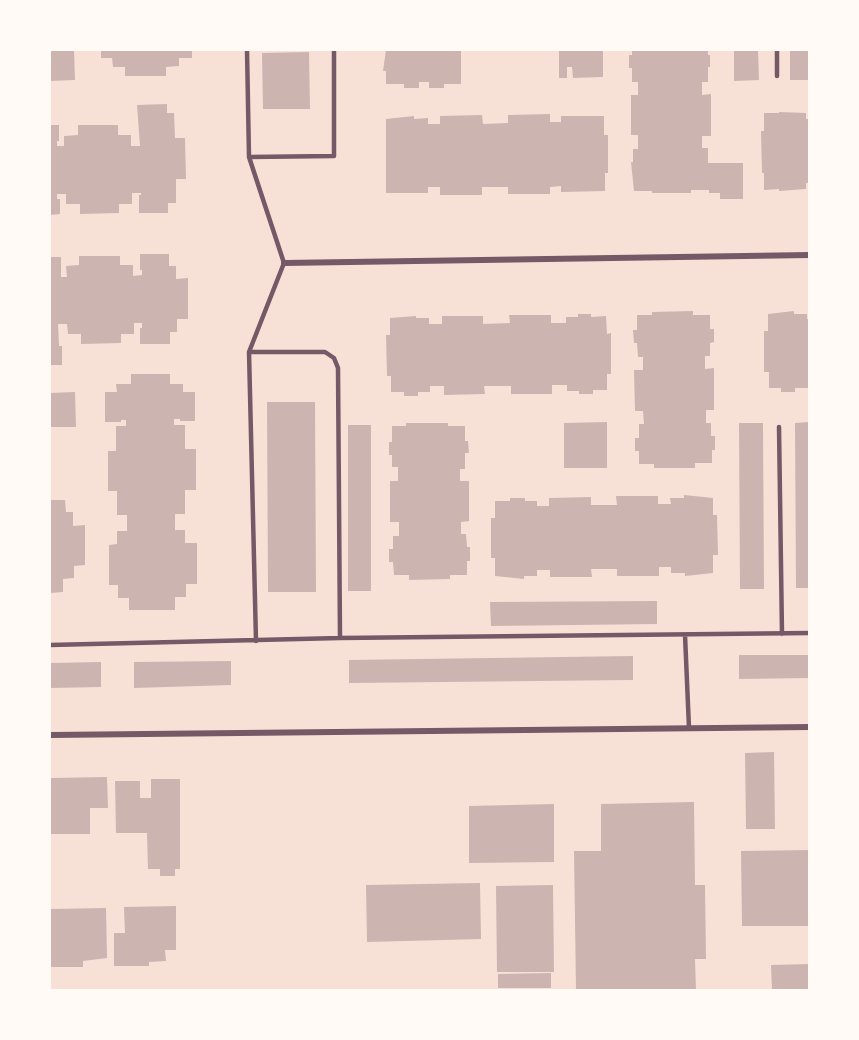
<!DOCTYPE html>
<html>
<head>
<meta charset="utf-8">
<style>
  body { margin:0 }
  #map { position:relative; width:859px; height:1040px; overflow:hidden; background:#f7e1d7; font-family:Jost,sans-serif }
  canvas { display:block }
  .frame { position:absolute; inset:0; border:51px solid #fffaf5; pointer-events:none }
</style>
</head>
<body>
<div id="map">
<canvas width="859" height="1040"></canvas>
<div class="frame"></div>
</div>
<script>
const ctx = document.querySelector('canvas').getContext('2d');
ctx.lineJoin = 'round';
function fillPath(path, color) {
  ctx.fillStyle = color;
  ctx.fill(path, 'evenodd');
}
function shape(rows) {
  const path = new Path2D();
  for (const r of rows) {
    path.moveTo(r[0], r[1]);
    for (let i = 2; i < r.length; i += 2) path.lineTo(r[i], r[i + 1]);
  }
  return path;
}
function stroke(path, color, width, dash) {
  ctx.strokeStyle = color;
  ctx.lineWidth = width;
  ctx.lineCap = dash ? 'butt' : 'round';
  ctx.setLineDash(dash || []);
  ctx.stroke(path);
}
const building = shape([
  [50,50,74,50,75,80,50,81],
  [101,50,192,50,192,58,179,58,179,66,166,67,166,76,125,76,125,67,113,67,112,58,101,58],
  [386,50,461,50,461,84,444,84,444,88,429,88,429,82,419,82,419,88,404,88,404,84,386,84,386,71,383,71],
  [559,50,603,50,603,77,573,78,572,67,567,67,567,78,559,78],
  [632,50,708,50,708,55,710,55,710,67,708,67,708,82,702,82,702,95,711,94,711,136,702,136,702,148,708,148,708,163,743,163,743,199,720,199,720,193,709,193,709,190,691,190,691,193,652,193,652,191,634,191,631,162,633,162,633,149,638,149,638,135,631,135,631,95,638,95,638,82,632,82,632,68,629,68,629,55,632,55],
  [734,50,758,50,759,80,734,81],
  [790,50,810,50,810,80,790,80],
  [309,52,310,109,263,109,262,53],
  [167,104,167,113,174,113,175,138,185,138,186,179,176,179,176,203,168,203,168,213,139,213,139,195,141,195,141,193,132,193,132,204,119,204,119,213,80,214,80,204,66,204,66,194,57,194,57,199,60,199,60,214,50,215,50,125,59,125,59,141,57,141,57,146,64,146,64,136,78,135,78,125,118,125,118,135,131,135,131,146,140,146,137,105],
  [779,112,806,113,806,119,810,119,810,183,806,183,806,189,779,191,779,189,764,190,764,173,762,173,761,131,764,131,764,113,779,113],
  [550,114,550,122,561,122,561,116,604,116,604,135,608,135,608,173,605,173,605,191,561,192,561,186,550,187,550,194,508,194,508,187,482,187,482,195,440,195,440,187,428,187,428,193,386,193,386,119,414,116,414,119,428,118,428,124,440,124,440,116,482,115,483,124,508,123,508,115],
  [140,254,169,254,169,266,176,266,176,279,188,278,188,319,177,319,177,332,170,332,170,344,140,344,140,328,142,328,142,323,134,323,134,334,121,334,121,343,81,344,81,334,68,334,67,324,58,324,59,346,62,346,62,365,50,365,50,257,61,257,61,277,67,277,66,266,79,265,79,256,120,256,120,265,133,265,133,276,142,275,142,270,140,270],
  [693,311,693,315,710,315,710,329,714,329,714,342,710,343,710,356,705,356,705,369,714,368,714,410,706,410,706,423,711,423,711,436,715,436,715,450,712,450,712,463,695,463,695,468,654,468,654,464,639,464,639,451,635,451,635,438,639,438,639,424,644,424,643,411,635,411,634,370,643,370,643,357,638,357,637,343,634,343,633,330,637,330,637,315,652,315,652,312],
  [794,311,794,314,807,314,807,319,810,319,810,382,808,388,795,388,795,392,781,392,781,388,769,388,769,372,764,372,764,331,768,331,768,314],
  [578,314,591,314,591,317,606,316,607,334,611,333,611,374,607,374,607,390,593,390,593,394,579,394,579,391,567,391,567,385,552,385,552,394,511,394,511,386,484,386,485,394,444,395,444,386,430,386,430,392,418,392,418,396,404,396,404,392,391,392,391,376,387,376,386,335,390,335,390,318,416,316,416,318,429,318,429,324,442,324,442,316,483,316,483,324,510,323,509,315,551,315,551,323,566,323,566,317,578,317],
  [131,374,170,374,170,384,183,384,183,392,195,392,195,421,180,421,180,419,174,419,174,425,185,425,185,449,196,449,196,490,185,490,185,514,175,514,175,530,185,530,185,543,197,543,197,584,186,584,186,597,175,597,175,610,129,610,129,598,118,598,118,585,109,585,109,545,117,544,117,531,127,531,127,515,117,515,117,491,108,491,108,451,116,451,116,426,126,426,126,420,121,420,121,422,105,422,105,392,117,392,116,384,131,384],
  [75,392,76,427,50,427,50,393],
  [267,402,315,402,316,592,268,592],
  [607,422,607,468,564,468,564,423],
  [810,422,810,588,796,588,795,423],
  [406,423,448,423,448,426,465,426,465,441,468,441,469,453,465,453,465,469,460,469,460,481,469,481,469,521,461,522,461,534,466,534,467,547,470,547,470,561,467,561,467,575,450,575,450,579,409,580,409,575,394,575,393,562,389,562,389,549,393,549,393,536,399,536,399,522,390,522,390,481,398,481,398,467,392,467,392,455,389,455,389,442,392,442,392,426,406,426],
  [739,423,763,423,764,589,740,589],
  [348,425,371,425,371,591,348,591],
  [684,495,713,498,713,515,717,515,718,555,713,555,713,573,685,576,685,573,671,573,671,567,659,567,659,576,617,576,617,569,591,569,592,577,550,577,550,570,537,570,537,576,524,576,524,579,495,576,495,558,491,558,491,518,495,518,495,501,510,501,510,498,525,498,525,501,537,501,537,506,549,506,549,498,591,497,591,505,617,505,616,496,658,496,658,504,671,504,670,498,684,498],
  [50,500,65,500,66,512,73,512,73,526,85,525,85,565,74,566,74,578,63,579,63,592,50,593],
  [657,601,657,624,491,626,490,602],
  [739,655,810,655,810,678,739,679],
  [633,656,633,680,349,683,349,660],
  [231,661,231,685,134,688,134,662],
  [101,662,101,687,50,688,50,663],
  [774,752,775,829,746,829,745,753],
  [107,777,108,808,90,808,90,834,50,834,50,778],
  [151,779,180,779,180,869,175,869,175,876,160,876,160,869,148,869,147,833,116,833,115,781,140,781,140,798,151,798],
  [694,802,695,885,705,885,706,959,695,959,696,990,576,990,574,851,601,851,601,804],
  [554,804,554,862,469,863,469,806],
  [810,850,810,926,742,926,741,851],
  [480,883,481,939,367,942,366,885],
  [553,885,554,972,497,972,496,886],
  [176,906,176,950,165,950,166,961,149,962,149,966,114,966,114,933,125,933,124,907],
  [106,908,107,958,83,961,83,967,50,967,50,909],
  [810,964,810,990,772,990,771,965],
  [551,973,551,988,498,988,498,974]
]);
const service = shape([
  [247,50,249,157,284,263,249,352],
  [777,50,777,76],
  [249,157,334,156,334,50],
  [779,427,782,634],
  [685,635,689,728],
  [256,641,249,352,325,352,334,358,338,368,340,638],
  [50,645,340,638,810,633]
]);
const minor = shape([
  [284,263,810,255],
  [50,735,810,727]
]);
fillPath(building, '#ccb4b1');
stroke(service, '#755966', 4.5);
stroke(minor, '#755966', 6);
</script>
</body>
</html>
